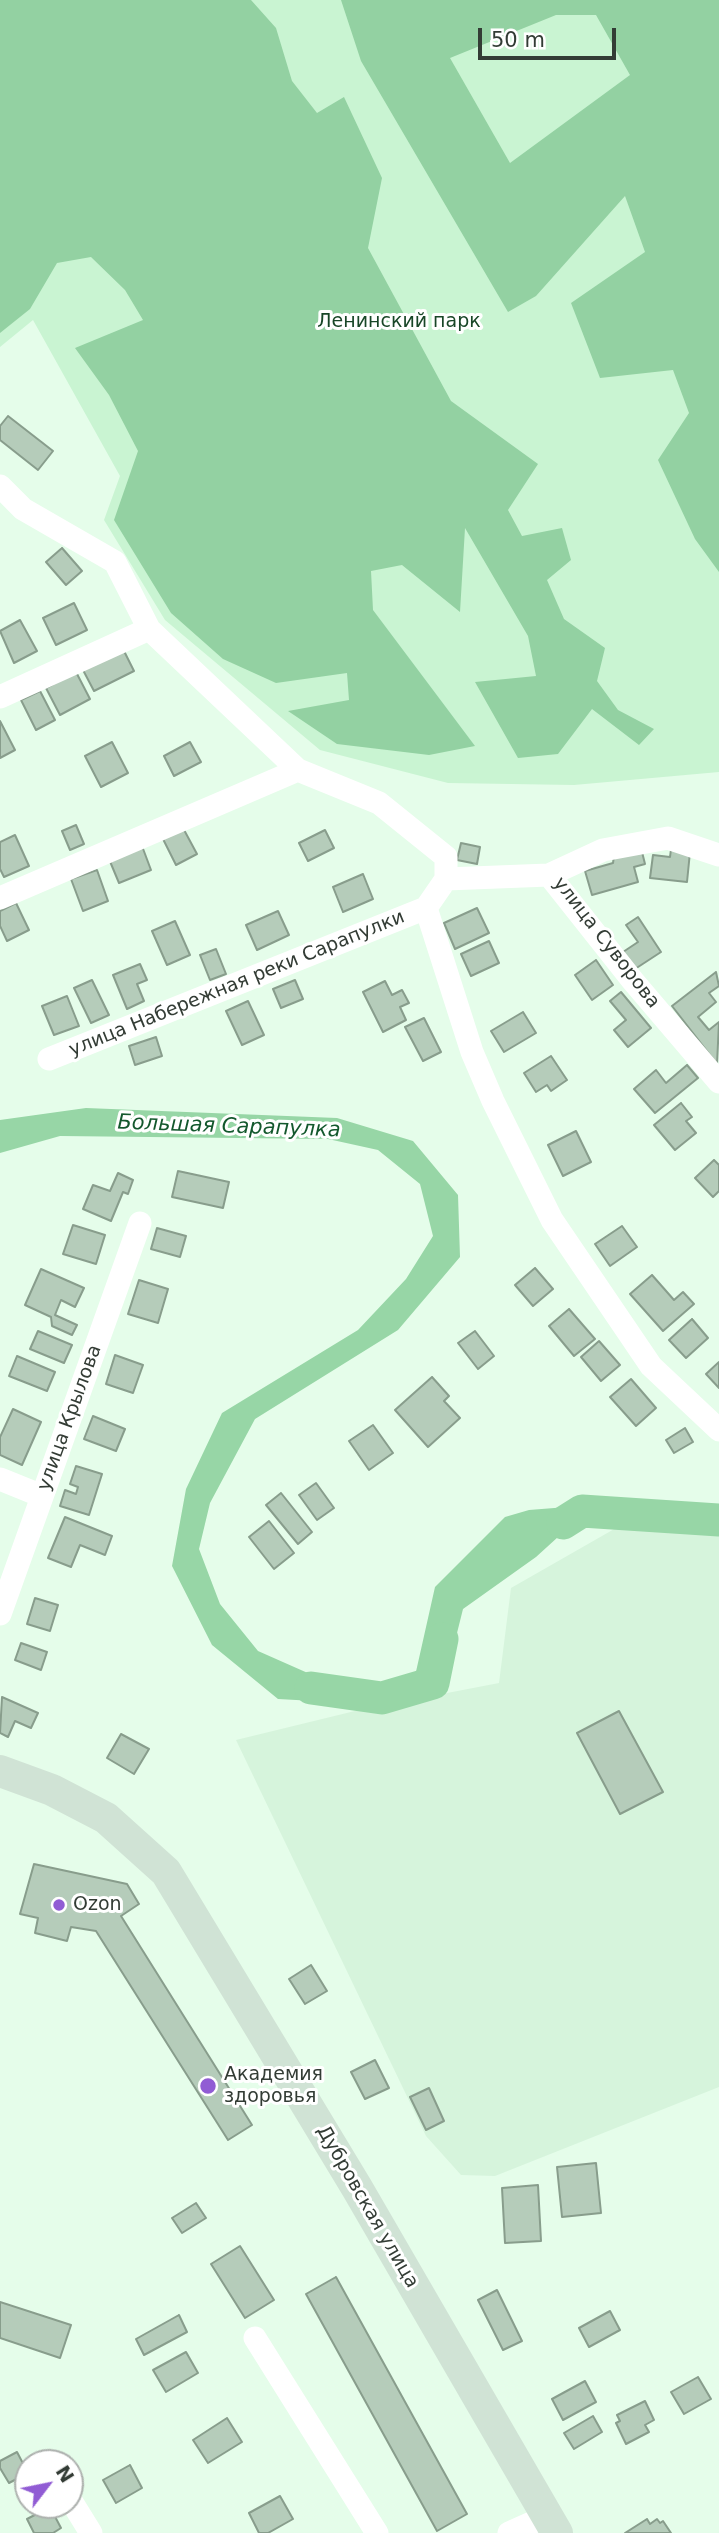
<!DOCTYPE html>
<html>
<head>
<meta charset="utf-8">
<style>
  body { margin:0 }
  #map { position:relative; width:719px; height:2533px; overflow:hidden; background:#e5fdea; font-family:"DejaVu Sans",sans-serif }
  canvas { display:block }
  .north { position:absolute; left:14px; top:2449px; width:70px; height:70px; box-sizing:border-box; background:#fff; border:2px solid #adb1ae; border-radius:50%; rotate:58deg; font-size:19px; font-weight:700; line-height:28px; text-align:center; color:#333c35 }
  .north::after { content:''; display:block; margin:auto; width:24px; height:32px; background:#915cd4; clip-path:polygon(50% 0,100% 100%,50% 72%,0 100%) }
  .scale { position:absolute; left:478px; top:28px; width:138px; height:32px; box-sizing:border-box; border:4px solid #333c35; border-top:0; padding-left:9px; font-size:21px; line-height:24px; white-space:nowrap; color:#333c35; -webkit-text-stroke:5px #fff; paint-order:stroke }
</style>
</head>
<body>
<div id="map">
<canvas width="719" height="2533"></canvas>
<div class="north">N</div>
<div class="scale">50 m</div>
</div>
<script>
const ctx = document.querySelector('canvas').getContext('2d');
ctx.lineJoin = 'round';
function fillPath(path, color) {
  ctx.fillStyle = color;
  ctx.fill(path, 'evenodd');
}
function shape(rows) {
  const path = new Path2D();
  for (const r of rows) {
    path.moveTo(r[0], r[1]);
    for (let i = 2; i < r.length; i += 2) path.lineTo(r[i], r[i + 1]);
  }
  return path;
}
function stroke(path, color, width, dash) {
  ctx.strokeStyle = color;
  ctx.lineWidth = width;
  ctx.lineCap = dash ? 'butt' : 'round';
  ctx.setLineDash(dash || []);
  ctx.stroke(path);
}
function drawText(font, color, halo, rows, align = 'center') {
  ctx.font = font + ' "DejaVu Sans",sans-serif';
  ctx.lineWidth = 6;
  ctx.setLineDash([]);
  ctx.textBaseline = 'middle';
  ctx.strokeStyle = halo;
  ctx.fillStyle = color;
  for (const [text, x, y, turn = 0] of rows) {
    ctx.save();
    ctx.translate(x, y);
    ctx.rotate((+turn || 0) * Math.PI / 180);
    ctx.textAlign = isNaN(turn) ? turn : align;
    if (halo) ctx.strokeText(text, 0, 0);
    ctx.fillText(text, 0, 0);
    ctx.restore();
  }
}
const built = shape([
  [637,1516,719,1535,719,2087,495,2176,461,2175,426,2136,236,1740,359,1710,499,1683,511,1588]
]);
const green = shape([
  [0,0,719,0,719,772,574,785,448,783,320,750,165,620,104,520,120,476,33,320,0,347]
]);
const forest = shape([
  [0,0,251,0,276,28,292,81,317,113,344,97,382,178,368,248,451,401,538,464,508,510,522,536,562,528,571,560,547,580,564,619,605,648,597,681,618,710,654,729,639,745,592,709,558,754,518,758,475,682,536,676,528,636,465,528,460,612,402,565,371,571,373,610,475,746,429,755,337,744,288,711,349,700,347,673,276,683,223,659,171,613,114,520,138,451,109,395,75,348,143,320,125,290,91,257,57,263,30,309,0,333],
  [341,0,719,0,719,572,695,539,658,460,689,413,673,370,600,378,571,303,645,252,625,196,536,296,508,312,361,61],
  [556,15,596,15,630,75,510,163,450,58]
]);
const water = shape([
  [86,1108,337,1118,413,1141,458,1195,460,1257,398,1330,255,1419,210,1503,199,1549,220,1604,258,1651,362,1697,314,1701,278,1699,212,1645,172,1566,186,1489,222,1413,358,1330,406,1279,433,1236,420,1184,378,1150,328,1139,60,1136,0,1153,0,1120],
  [605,1504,606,1525,569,1527,536,1557,463,1609,445,1681,413,1685,435,1587,505,1517,529,1510]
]);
const river = shape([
  [563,1523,582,1511,719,1520],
  [311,1688,382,1698,433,1683,442,1639]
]);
const building = shape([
  [8,416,53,451,38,470,0,440,0,426,8,416],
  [62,548,82,571,66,585,46,562,62,548],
  [74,603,87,630,56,645,43,618,74,603],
  [20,620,37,651,14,663,0,631,20,620],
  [123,649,134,671,94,691,83,670,123,649],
  [76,672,90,699,60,715,46,688,76,672],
  [40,691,55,720,36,730,21,700,40,691],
  [0,721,15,750,0,758,0,721],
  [112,742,128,773,101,787,85,756,112,742],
  [190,742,201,762,174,776,164,756,190,742],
  [76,825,84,844,70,850,62,831,76,825],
  [183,828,197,854,176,865,163,839,183,828],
  [325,830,334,848,308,861,299,843,325,830],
  [15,835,29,866,4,877,0,869,0,842,15,835],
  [461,843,480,847,477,864,457,860,461,843],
  [142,846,151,870,119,883,109,859,142,846],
  [641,848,645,864,634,867,638,882,592,895,585,871,613,863,614,856,641,848],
  [671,849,690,852,687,882,650,878,653,855,670,857,671,849],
  [97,870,108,901,83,911,71,879,97,870],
  [363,874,373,899,343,912,333,887,363,874],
  [16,903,29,930,7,941,0,926,0,911,16,903],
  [477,908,489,933,455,949,444,923,477,908],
  [278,911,289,935,257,950,246,925,278,911],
  [638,917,661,952,635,969,623,952,638,942,626,925,638,917],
  [175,921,190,955,167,965,152,931,175,921],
  [489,941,499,963,471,976,461,954,489,941],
  [216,949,226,974,210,980,200,955,216,949],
  [596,960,613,985,592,1000,575,975,596,960],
  [140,964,147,980,137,984,144,1001,127,1009,113,975,140,964],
  [716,972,719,986,709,993,716,1002,698,1017,709,1030,719,1022,717,1064,672,1006,716,972],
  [92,980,109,1015,91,1023,74,988,92,980],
  [295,980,303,999,281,1008,273,989,295,980],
  [385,981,392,995,402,990,409,1003,400,1007,406,1020,383,1032,363,992,385,981],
  [621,992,651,1028,628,1047,614,1030,626,1020,610,1001,621,992],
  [67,996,79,1026,54,1035,42,1006,67,996],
  [248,1001,264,1035,242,1045,226,1011,248,1001],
  [523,1012,536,1033,504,1052,491,1031,523,1012],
  [424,1018,441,1052,423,1061,405,1027,424,1018],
  [156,1037,162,1056,135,1065,129,1046,156,1037],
  [551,1056,567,1080,551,1091,547,1085,536,1092,524,1073,551,1056],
  [687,1065,698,1078,655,1113,634,1089,656,1070,666,1083,687,1065],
  [681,1103,692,1117,686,1121,696,1133,675,1150,654,1125,681,1103],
  [576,1131,591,1162,563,1176,548,1145,576,1131],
  [714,1160,719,1165,719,1191,713,1197,695,1178,714,1160],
  [178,1171,229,1182,223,1208,172,1197,178,1171],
  [118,1173,133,1180,128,1194,123,1192,111,1221,83,1209,93,1185,110,1191,118,1173],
  [73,1225,105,1235,96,1264,63,1254,73,1225],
  [622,1226,637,1247,610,1266,595,1244,622,1226],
  [157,1228,186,1236,180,1257,151,1249,157,1228],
  [535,1268,553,1289,533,1306,515,1285,535,1268],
  [41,1269,84,1288,75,1307,61,1300,55,1315,77,1325,72,1335,52,1326,51,1317,25,1305,41,1269],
  [652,1275,674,1300,683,1292,694,1304,663,1331,630,1294,652,1275],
  [139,1280,168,1289,158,1323,128,1314,139,1280],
  [569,1309,595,1339,574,1356,549,1326,569,1309],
  [692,1319,708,1338,686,1358,669,1340,692,1319],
  [38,1331,72,1345,64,1363,30,1349,38,1331],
  [475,1331,494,1356,478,1369,458,1343,475,1331],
  [599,1341,620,1365,601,1381,581,1357,599,1341],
  [115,1355,143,1365,133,1393,106,1384,115,1355],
  [17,1356,55,1372,47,1391,9,1376,17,1356],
  [719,1362,719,1388,706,1374,719,1362],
  [432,1377,449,1396,444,1401,460,1418,428,1447,395,1410,432,1377],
  [631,1379,656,1408,636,1426,610,1397,631,1379],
  [13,1409,41,1422,22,1465,0,1455,0,1437,13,1409],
  [93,1416,125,1429,116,1451,84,1439,93,1416],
  [373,1425,393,1453,369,1470,349,1441,373,1425],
  [685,1428,693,1442,674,1453,666,1440,685,1428],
  [76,1466,102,1474,89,1515,60,1506,65,1490,76,1494,78,1487,70,1484,76,1466],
  [316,1483,334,1508,317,1520,299,1495,316,1483],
  [281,1493,312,1532,298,1544,266,1505,281,1493],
  [65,1517,112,1536,105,1555,80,1545,71,1567,48,1558,65,1517],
  [269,1521,294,1553,274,1569,249,1537,269,1521],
  [35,1598,58,1605,50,1631,27,1624,35,1598],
  [21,1643,47,1652,41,1670,15,1660,21,1643],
  [2,1697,38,1713,31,1728,15,1721,8,1737,0,1733,2,1697],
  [619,1711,663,1792,620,1814,577,1733,619,1711],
  [121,1734,149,1749,134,1774,107,1758,121,1734],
  [34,1864,127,1884,139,1904,121,1916,252,2125,228,2140,96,1931,71,1927,67,1941,35,1933,38,1918,20,1914,34,1864],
  [311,1965,327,1991,305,2004,289,1979,311,1965],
  [375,2060,389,2088,365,2099,351,2072,375,2060],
  [429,2088,444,2121,426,2130,410,2097,429,2088],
  [596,2163,601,2213,562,2217,557,2167,596,2163],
  [538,2185,541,2241,505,2243,502,2188,538,2185],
  [196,2203,206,2218,182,2233,172,2218,196,2203],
  [240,2246,274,2300,245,2318,211,2264,240,2246],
  [336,2277,467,2514,437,2531,306,2294,336,2277],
  [497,2290,522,2341,503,2350,478,2300,497,2290],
  [0,2302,71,2325,60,2358,0,2338,0,2302],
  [610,2311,620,2330,589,2347,579,2328,610,2311],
  [179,2315,187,2332,144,2355,136,2339,179,2315],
  [186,2352,198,2373,166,2392,153,2370,186,2352],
  [698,2377,711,2399,684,2414,671,2392,698,2377],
  [585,2381,596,2402,563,2420,552,2399,585,2381],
  [645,2401,654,2420,645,2425,649,2432,626,2444,616,2423,620,2421,617,2415,645,2401],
  [593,2416,602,2432,574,2449,564,2433,593,2416],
  [227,2418,242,2442,208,2463,193,2440,227,2418],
  [17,2452,28,2473,9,2483,0,2468,0,2461,17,2452],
  [130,2465,142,2488,116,2503,103,2480,130,2465],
  [280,2496,293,2519,268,2533,259,2533,249,2513,280,2496],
  [50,2507,61,2528,53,2533,34,2533,27,2519,50,2507],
  [647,2519,650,2524,657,2519,660,2523,663,2521,671,2533,625,2533,647,2519]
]);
const street = shape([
  [0,486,23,509,115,562,149,629,298,770,379,803,446,857,446,879,426,908,472,1052,493,1101,552,1220,651,1366,719,1430],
  [0,697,149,629],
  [719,855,668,838,603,850,549,875,633,981,719,1082],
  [446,879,549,875],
  [0,898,298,770],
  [49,1059,426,908],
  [0,1479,42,1496],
  [0,1614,140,1223],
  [255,2338,377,2533],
  [70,2499,91,2533],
  [509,2533,547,2516]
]);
const secondary = shape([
  [0,1771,52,1790,106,1818,166,1872,357,2188,557,2533]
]);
const markers = [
  [59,1905,7,"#915cd4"],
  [208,2086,9,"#915cd4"]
];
const parkNames = [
  ["Ленинский парк",399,322]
];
const streetNames = [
  ["улица Суворова",606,943,52],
  ["улица Набережная реки Сарапулки",237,984,-22],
  ["улица Крылова",70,1418,-70],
  ["Дубровская улица",367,2207,60]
];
const poiNames = [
  ["Ozon",73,1905],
  ["Академия",224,2075],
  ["здоровья",224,2097]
];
const waterNames = [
  ["Большая Сарапулка",229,1127,2]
];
fillPath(built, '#d6f4dc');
fillPath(green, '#c9f4d2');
fillPath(forest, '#93d1a2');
fillPath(water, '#97d6a6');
stroke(river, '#97d6a6', 33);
fillPath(building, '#b5ccba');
stroke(building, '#889d8c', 2);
stroke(street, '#fff', 23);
stroke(secondary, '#d0e3d5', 32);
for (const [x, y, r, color] of markers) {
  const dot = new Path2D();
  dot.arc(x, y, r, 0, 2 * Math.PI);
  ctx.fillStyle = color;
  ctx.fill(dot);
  stroke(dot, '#fff', 2.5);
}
drawText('19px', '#184627', '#fff', parkNames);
drawText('19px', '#333c35', '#fff', streetNames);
drawText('19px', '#333c35', '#fff', poiNames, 'left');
drawText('italic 21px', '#13582d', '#fff', waterNames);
</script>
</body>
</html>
